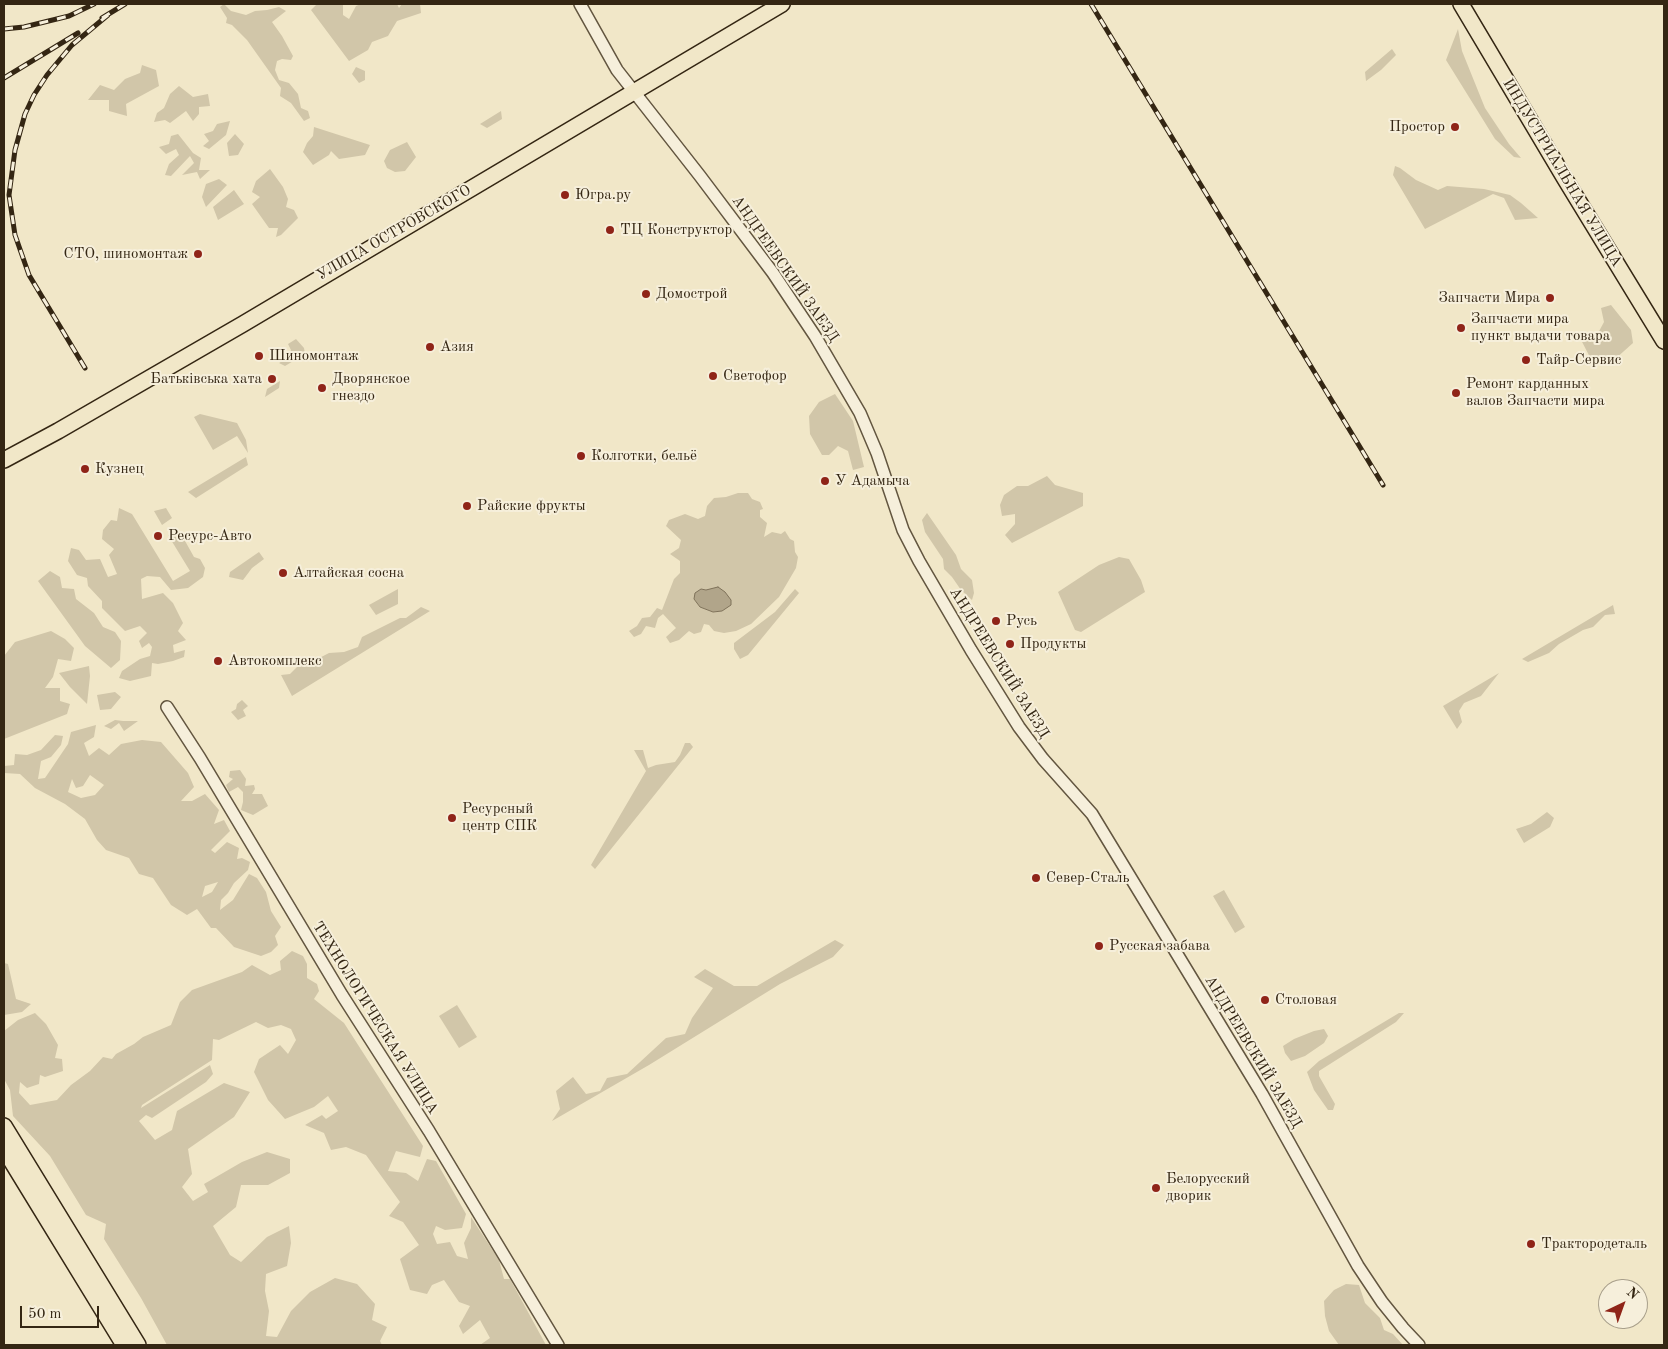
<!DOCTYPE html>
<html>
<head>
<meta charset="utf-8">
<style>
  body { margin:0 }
  #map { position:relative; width:1668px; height:1349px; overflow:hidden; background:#f1e7c8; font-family:"Old Standard TT",serif }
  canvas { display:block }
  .frame { position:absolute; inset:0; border:5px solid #342613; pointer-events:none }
  .north { position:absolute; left:1598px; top:1279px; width:50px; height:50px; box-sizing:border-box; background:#f6efdb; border:1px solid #a89f8b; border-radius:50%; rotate:42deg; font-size:14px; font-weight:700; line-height:20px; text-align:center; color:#342613 }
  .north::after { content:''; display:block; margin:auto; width:18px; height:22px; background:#8f2418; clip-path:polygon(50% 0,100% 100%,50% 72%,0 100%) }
  .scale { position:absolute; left:20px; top:1306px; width:79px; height:22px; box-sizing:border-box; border:2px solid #342613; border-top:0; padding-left:6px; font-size:15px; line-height:18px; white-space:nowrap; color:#342613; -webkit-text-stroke:4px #f6efdb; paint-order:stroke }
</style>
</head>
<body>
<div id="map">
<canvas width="1668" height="1349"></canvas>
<div class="frame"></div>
<div class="north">N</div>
<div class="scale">50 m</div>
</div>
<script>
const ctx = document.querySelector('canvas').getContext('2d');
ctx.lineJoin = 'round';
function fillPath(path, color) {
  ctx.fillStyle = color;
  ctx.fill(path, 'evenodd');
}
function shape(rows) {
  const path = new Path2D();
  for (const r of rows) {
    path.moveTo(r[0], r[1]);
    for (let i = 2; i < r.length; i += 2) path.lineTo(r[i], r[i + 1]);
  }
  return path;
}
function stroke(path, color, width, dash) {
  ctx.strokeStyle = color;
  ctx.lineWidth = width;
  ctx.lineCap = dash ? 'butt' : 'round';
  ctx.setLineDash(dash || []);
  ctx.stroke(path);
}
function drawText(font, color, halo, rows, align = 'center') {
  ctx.font = font + ' "Old Standard TT",serif';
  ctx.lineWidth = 4;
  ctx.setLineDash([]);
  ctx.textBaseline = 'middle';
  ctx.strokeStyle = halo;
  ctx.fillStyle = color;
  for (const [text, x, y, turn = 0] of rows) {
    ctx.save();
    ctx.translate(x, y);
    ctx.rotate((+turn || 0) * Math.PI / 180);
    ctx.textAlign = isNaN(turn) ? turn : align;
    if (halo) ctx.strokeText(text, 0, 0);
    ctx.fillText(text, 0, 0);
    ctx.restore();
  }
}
const green = shape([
  [224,4,231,11,246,15,255,11,267,10,279,7,286,11,272,22,282,36,293,56,291,60,282,59,277,61,275,70,279,80,289,83,298,94,301,108,308,111,310,118,304,121,291,103,280,96,281,88,247,40,232,25,226,23,227,18,220,7],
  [317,4,343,4,343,15,349,19,356,6,361,4,397,4,399,8,402,4,420,4,421,13,397,21,388,36,372,42,368,50,349,61,311,10],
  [1458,29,1462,51,1485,108,1509,144,1521,158,1514,157,1495,139,1446,60],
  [1392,49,1396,55,1381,70,1366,81,1365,72],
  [142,65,156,70,159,86,126,104,127,116,109,111,109,100,88,100,100,85,114,90,125,79,140,73],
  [356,67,365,71,365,80,359,83,352,74],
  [179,86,193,97,208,94,210,106,199,107,199,114,193,121,186,111,170,123,165,120,154,122,157,113,164,108,170,94],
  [501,111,502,119,487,128,480,124],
  [230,121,226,135,209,149,203,146,209,141,204,134,213,131,217,124],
  [314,127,370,145,365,155,339,159,331,151,329,155,313,165,303,152,307,143,313,136],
  [178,134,193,153,201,158,199,170,210,170,200,179,197,172,182,175,194,163,190,156,171,176,165,175,169,164,179,155,176,149,166,154,159,147,169,144,171,136],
  [235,134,244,144,238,155,229,156,227,143],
  [407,142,416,157,405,171,395,172,387,168,384,161,390,150],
  [1395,166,1400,168,1416,180,1438,190,1447,186,1484,189,1510,195,1521,203,1538,218,1515,220,1504,198,1493,194,1425,229,1393,175],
  [270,169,283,187,288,199,286,207,294,210,298,218,281,235,276,237,278,228,269,228,252,204,260,197,252,192,256,181],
  [219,179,227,185,206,207,202,197,206,184],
  [234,190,244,204,218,220,213,207],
  [1611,305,1631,330,1633,343,1614,360,1601,366,1593,363,1579,336,1587,339,1597,335,1604,322,1601,308],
  [296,339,304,348,305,354,285,366,279,363,288,358,291,350,288,344],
  [280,381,279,388,265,397,267,389],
  [835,394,853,421,864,467,853,470,848,451,838,446,829,455,822,455,810,434,809,416,819,402],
  [200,414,237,423,246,440,248,453,237,436,213,450,194,417],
  [246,457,248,465,196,498,188,492],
  [1047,476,1055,485,1083,493,1083,506,1012,543,1005,535,1015,524,1015,514,1002,516,1000,505,1004,495,1017,486,1028,486],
  [738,493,748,493,752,499,760,502,763,509,760,510,760,517,767,523,764,537,772,532,781,534,785,531,790,539,794,541,795,552,798,557,796,568,779,597,751,624,736,631,724,633,714,631,709,625,704,624,701,632,694,634,689,631,679,640,670,643,666,637,676,628,663,614,658,618,655,628,646,626,641,634,634,637,629,631,637,626,642,618,650,617,657,608,662,610,674,579,680,573,680,561,670,554,679,548,681,540,666,526,669,520,685,514,698,519,705,516,707,506,714,498,726,497],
  [701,589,706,590,726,607,722,611,713,612,700,607,694,599],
  [119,508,132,514,173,581,190,571,168,535,180,532,194,557,200,559,205,568,203,577,188,588,171,590,160,577,147,576,141,579,142,599,163,593,173,603,183,623,178,631,186,640,173,645,174,653,185,650,184,657,173,661,158,664,152,663,151,676,130,681,119,678,122,671,140,659,150,656,152,647,149,643,142,648,139,641,147,633,140,626,125,631,102,608,102,601,88,586,87,578,77,575,68,561,71,548,79,550,86,560,100,559,108,577,117,574,109,555,114,549,102,539,103,530,111,520,117,521],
  [166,508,172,518,162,525,154,511],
  [927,513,956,555,961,569,972,580,974,593,972,600,961,590,952,577,944,569,943,559,925,532,922,520],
  [259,552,264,559,252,568,243,580,229,577,230,572],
  [1119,557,1129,559,1141,580,1145,592,1081,632,1075,630,1058,592,1099,565],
  [50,571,60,577,62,588,74,589,76,599,94,613,103,627,115,632,121,641,120,660,111,668,85,646,38,581],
  [398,589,398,604,376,615,369,605],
  [795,589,799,593,748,655,740,659,734,649,734,643,775,612],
  [1613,605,1615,614,1605,615,1593,627,1583,630,1559,644,1549,653,1528,662,1522,659],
  [421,607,430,611,292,696,281,675,290,674,298,666,304,666,329,653,344,652,358,647,362,637,400,618,406,618],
  [51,631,65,639,74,648,71,661,58,659,53,677,45,688,60,688,60,701,70,704,67,714,4,739,4,656,15,642],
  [89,666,90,676,87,704,70,687,59,673],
  [1499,673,1481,696,1464,703,1459,711,1462,722,1457,729,1443,706],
  [115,692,121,697,111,709,100,710,97,695],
  [242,700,248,706,243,710,246,716,238,720,231,712,236,709,237,704],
  [115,720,123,721,138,721,124,731,119,723,111,729,104,726],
  [96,725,94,737,84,743,89,756,99,748,109,755,121,744,142,740,161,742,188,773,194,787,181,801,192,801,205,794,219,810,214,824,224,820,230,831,211,850,215,853,227,842,239,848,237,859,242,858,250,862,248,870,234,883,228,893,221,900,220,910,233,900,249,874,257,878,266,892,271,911,281,927,275,936,278,945,271,952,261,956,234,947,216,928,211,928,197,909,187,915,171,905,153,878,139,874,129,858,106,850,97,840,85,819,65,804,35,788,20,774,4,773,4,766,14,765,15,754,27,755,41,750,55,735,63,736,61,745,51,757,41,761,38,779,45,778,68,744,71,732],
  [90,775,104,785,95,795,81,798,68,792,72,779,76,788,83,786],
  [218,882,212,892,202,897,205,886],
  [685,743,690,743,693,747,595,869,591,865,646,771,634,750,643,750,648,768,656,765,675,762,680,755],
  [240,770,246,779,245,786,254,785,255,789,252,794,262,794,268,806,253,815,241,810,243,802,243,792,238,787,229,792,226,785,233,779,229,777,230,771],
  [1547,812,1554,818,1550,827,1524,843,1516,829,1531,824],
  [1224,890,1245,927,1235,933,1213,896],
  [835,940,844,945,833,957,780,984,649,1065,552,1121,560,1109,556,1091,573,1077,586,1094,600,1091,607,1078,627,1074,666,1038,685,1034,692,1018,713,988,694,977,705,969,734,986,757,986],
  [292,951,303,956,307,964,307,978,317,984,319,991,314,999,344,1023,423,1146,420,1157,396,1151,388,1171,406,1173,418,1181,427,1159,436,1161,466,1214,462,1228,445,1230,436,1226,433,1234,437,1244,450,1242,457,1256,468,1259,464,1243,471,1228,471,1217,499,1260,504,1279,510,1279,546,1345,480,1345,490,1338,480,1320,463,1334,459,1326,470,1306,459,1302,444,1280,432,1285,427,1294,410,1290,400,1259,419,1245,403,1222,389,1216,400,1202,366,1155,346,1147,331,1150,324,1133,305,1125,322,1115,326,1119,338,1111,328,1096,314,1107,285,1119,268,1100,254,1072,259,1059,280,1045,288,1054,296,1040,291,1029,281,1025,268,1028,256,1022,219,1040,213,1039,212,1060,142,1105,141,1108,210,1065,213,1074,206,1082,152,1118,146,1115,139,1121,155,1140,172,1130,177,1111,224,1083,250,1092,234,1117,188,1149,192,1174,182,1187,193,1201,208,1192,204,1184,242,1162,267,1152,290,1159,290,1173,268,1185,241,1185,236,1207,213,1226,230,1255,241,1262,267,1237,289,1226,291,1243,287,1266,266,1274,265,1291,269,1311,266,1336,277,1337,291,1311,310,1292,335,1278,357,1284,375,1304,372,1320,387,1327,380,1341,382,1345,167,1345,141,1298,104,1239,106,1224,86,1215,50,1156,13,1116,10,1090,4,1079,4,1031,18,1020,35,1013,46,1024,58,1045,55,1058,62,1059,63,1071,45,1077,40,1075,39,1084,27,1088,20,1082,19,1093,30,1105,57,1100,71,1085,90,1071,103,1057,112,1059,116,1054,134,1044,143,1037,171,1025,180,1002,192,990,242,972,252,965,270,975,281,970,280,961],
  [4,963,8,964,16,999,31,1004,22,1012,4,1015],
  [457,1005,477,1037,459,1048,439,1016],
  [1399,1013,1404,1013,1396,1022,1319,1071,1319,1076,1335,1104,1333,1110,1328,1110,1314,1090,1307,1072,1319,1061],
  [1324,1029,1328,1036,1324,1043,1305,1056,1291,1061,1285,1053,1283,1046,1294,1039,1314,1031],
  [1346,1284,1359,1285,1365,1303,1380,1318,1384,1330,1393,1334,1403,1345,1339,1345,1329,1331,1325,1316,1324,1301,1334,1290]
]);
const water = shape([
  [718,587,725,592,731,600,731,605,722,611,713,612,700,607,694,599,695,593,701,589,706,590,718,587]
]);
const minor = shape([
  [580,4,617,70,700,176,773,273,815,336,860,413,877,453,903,530,919,561,971,650,1019,727,1043,759,1092,814,1262,1094,1358,1266,1382,1302,1403,1328,1419,1345],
  [167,707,200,758,342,995,429,1131,558,1345]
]);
const major = shape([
  [1461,4,1565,179,1664,341],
  [4,460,58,431,243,324,782,4],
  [4,1126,138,1345],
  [4,1149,124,1345]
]);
const rail = shape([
  [1091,4,1383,485],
  [102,18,125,4],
  [4,29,24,27,69,16,94,4],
  [4,78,78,33],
  [85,368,29,275,15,235,9,195,15,150,25,114,34,95,47,75,72,45,108,15]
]);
const markers = [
  [1455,127,5,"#8f2418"],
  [565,195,5,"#8f2418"],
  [610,230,5,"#8f2418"],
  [198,254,5,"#8f2418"],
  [646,294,5,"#8f2418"],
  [1550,298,5,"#8f2418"],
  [1461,328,5,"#8f2418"],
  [430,347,5,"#8f2418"],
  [259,356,5,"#8f2418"],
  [1526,360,5,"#8f2418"],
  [713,376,5,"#8f2418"],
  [272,379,5,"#8f2418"],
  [322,388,5,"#8f2418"],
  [1456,393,5,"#8f2418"],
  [581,456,5,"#8f2418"],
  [85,469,5,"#8f2418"],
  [825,481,5,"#8f2418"],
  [467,506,5,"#8f2418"],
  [158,536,5,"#8f2418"],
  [283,573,5,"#8f2418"],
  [996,621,5,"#8f2418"],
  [1010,644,5,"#8f2418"],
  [218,661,5,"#8f2418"],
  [452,818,5,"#8f2418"],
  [1036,878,5,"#8f2418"],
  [1099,946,5,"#8f2418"],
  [1265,1000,5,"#8f2418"],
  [1156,1188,5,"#8f2418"],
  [1531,1244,5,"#8f2418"]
];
const poiNames = [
  ["Простор",1445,127,"right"],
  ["Югра.ру",575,195],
  ["ТЦ Конструктор",620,230],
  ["СТО, шиномонтаж",188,254,"right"],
  ["Домострой",656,294],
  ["Запчасти Мира",1540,298,"right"],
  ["Запчасти мира",1471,319],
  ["пункт выдачи товара",1471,336],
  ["Азия",440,347],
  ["Шиномонтаж",269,356],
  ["Тайр-Сервис",1536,360],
  ["Светофор",723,376],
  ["Батькiвська хата",262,379,"right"],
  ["Дворянское",332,379],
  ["гнездо",332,396],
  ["Ремонт карданных",1466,384],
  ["валов Запчасти мира",1466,401],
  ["Колготки, бельё",591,456],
  ["Кузнец",95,469],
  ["У Адамыча",835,481],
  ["Райские фрукты",477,506],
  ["Ресурс-Авто",168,536],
  ["Алтайская сосна",293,573],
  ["Русь",1006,621],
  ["Продукты",1020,644],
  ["Автокомплекс",228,661],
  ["Ресурсный",462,809],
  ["центр СПК",462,826],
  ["Север-Сталь",1046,878],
  ["Русская забава",1109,946],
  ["Столовая",1275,1000],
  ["Белорусский",1166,1179],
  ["дворик",1166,1196],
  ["Трактородеталь",1541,1244]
];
const streetNames = [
  ["ИНДУСТРИАЛЬНАЯ УЛИЦА",1562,173,59],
  ["УЛИЦА ОСТРОВСКОГО",394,233,-30],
  ["АНДРЕЕВСКИЙ ЗАЕЗД",785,269,55],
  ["АНДРЕЕВСКИЙ ЗАЕЗД",999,663,58],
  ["ТЕХНОЛОГИЧЕСКАЯ УЛИЦА",375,1018,58],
  ["АНДРЕЕВСКИЙ ЗАЕЗД",1253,1052,59]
];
fillPath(green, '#d1c6a9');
fillPath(water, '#b1a58a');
stroke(water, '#7f725a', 1);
stroke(minor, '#635640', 14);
stroke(major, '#342613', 18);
stroke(minor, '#f6efdb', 11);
stroke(major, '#f1e7c8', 15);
stroke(rail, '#342613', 5);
stroke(rail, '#f6efdb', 3, [9]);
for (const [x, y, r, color] of markers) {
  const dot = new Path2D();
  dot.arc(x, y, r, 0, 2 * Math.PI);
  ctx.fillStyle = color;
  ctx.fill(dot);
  stroke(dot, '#f6efdb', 2);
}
drawText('15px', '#342613', '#f6efdb', poiNames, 'left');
drawText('15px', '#342613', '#f6efdb', streetNames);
</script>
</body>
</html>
